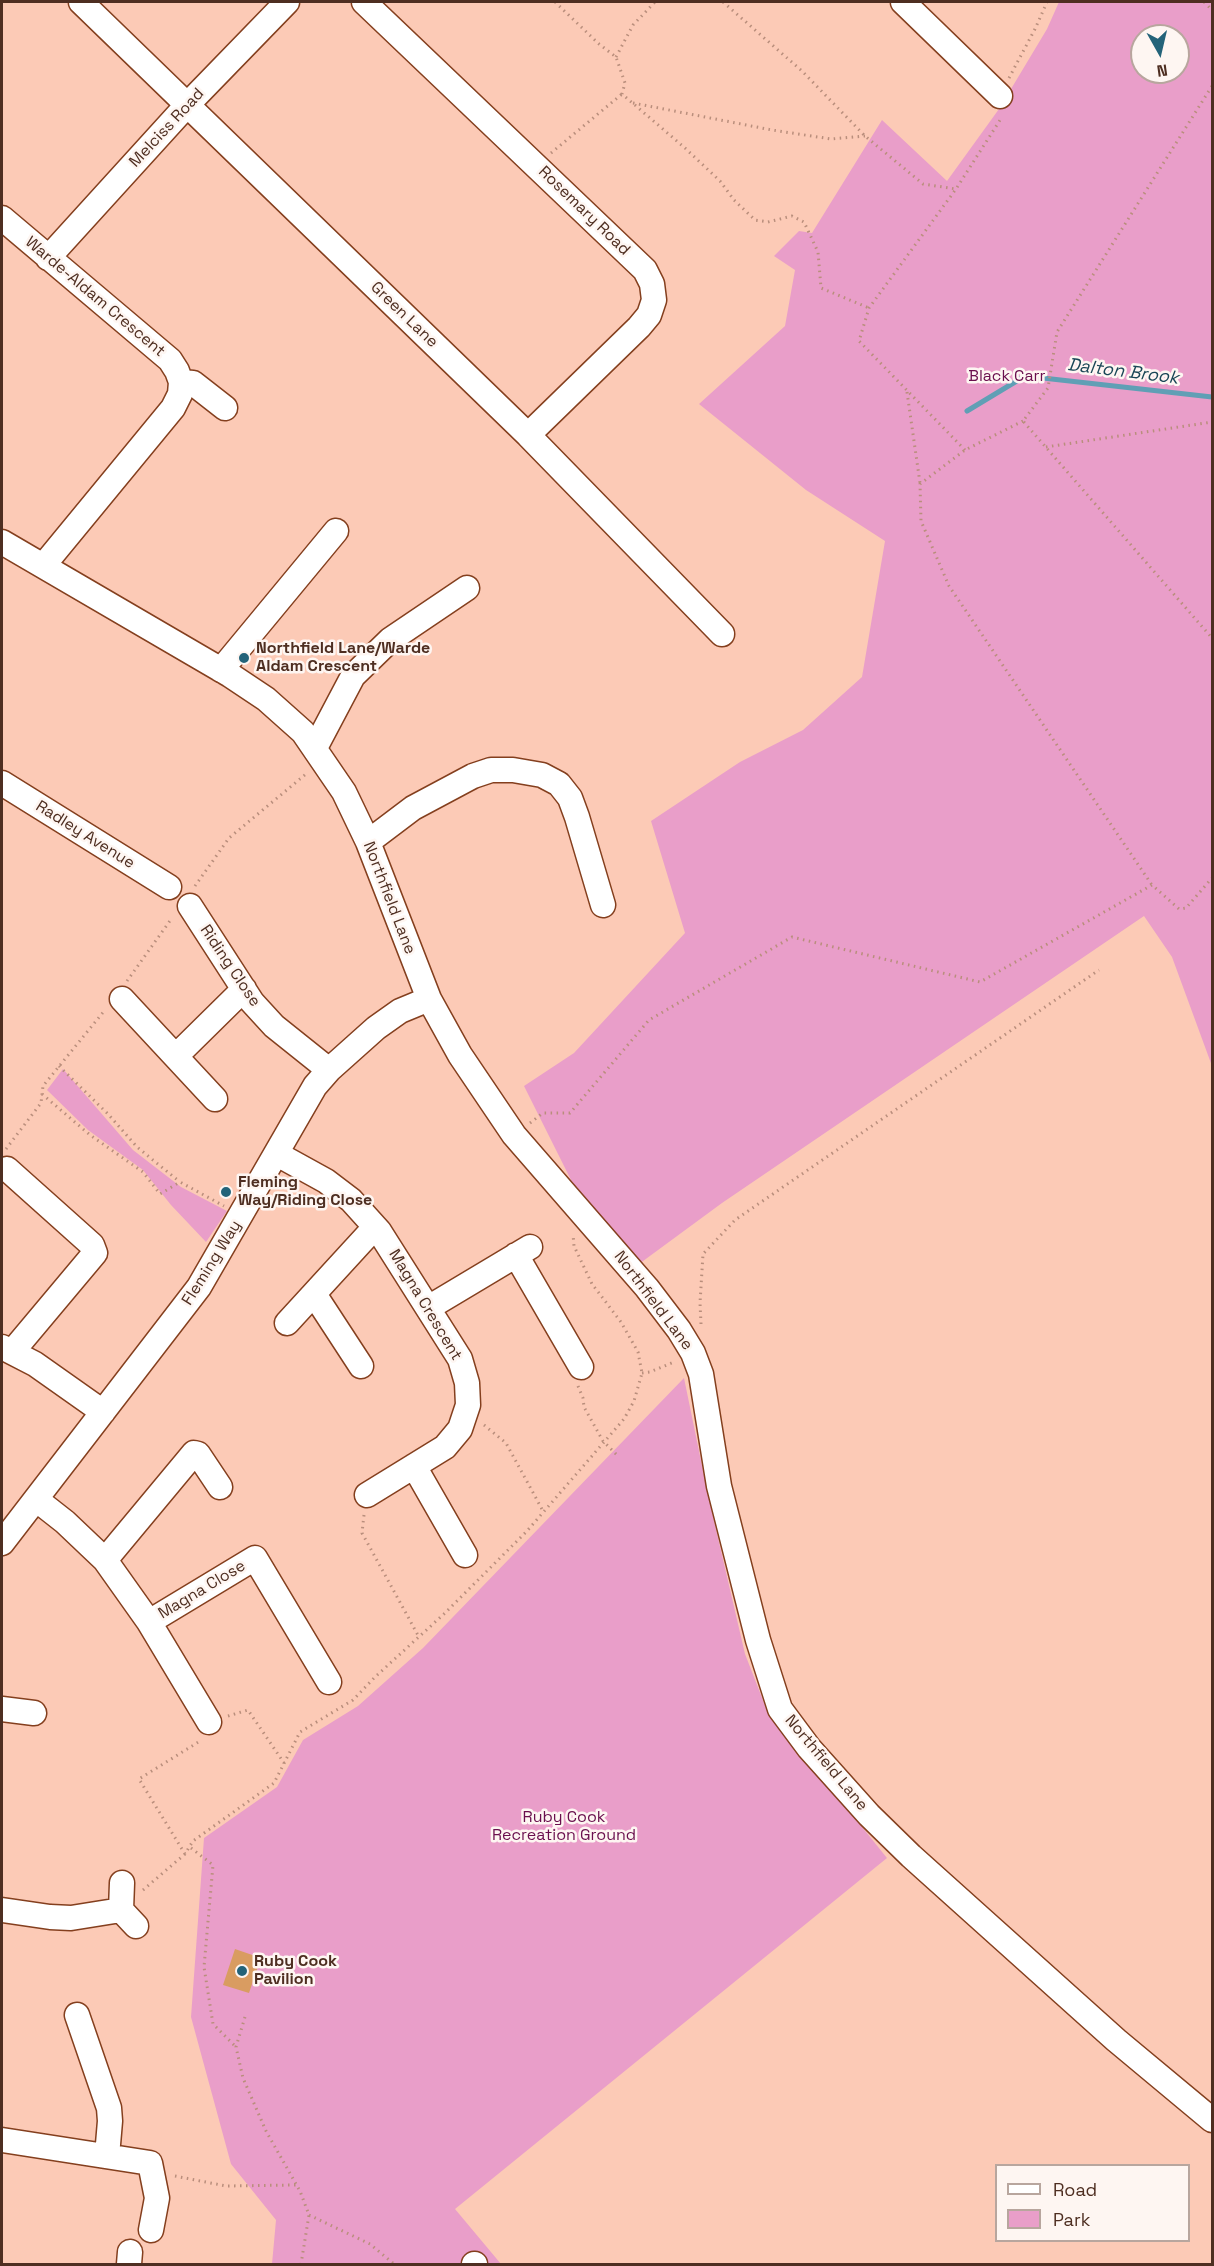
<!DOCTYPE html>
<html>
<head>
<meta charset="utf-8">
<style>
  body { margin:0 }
  #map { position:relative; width:1214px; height:2266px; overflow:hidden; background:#fccab6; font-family:"Space Grotesk",sans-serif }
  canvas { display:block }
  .frame { position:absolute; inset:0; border:3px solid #4e2e21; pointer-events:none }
  .legend { position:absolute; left:995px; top:2164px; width:195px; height:78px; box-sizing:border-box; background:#fef6f2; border:2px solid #b8a69e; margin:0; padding:8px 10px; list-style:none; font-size:18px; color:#4e2e21 }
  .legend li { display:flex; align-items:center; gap:12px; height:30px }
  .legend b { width:30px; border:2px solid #b8a69e }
  .north { position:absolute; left:1130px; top:24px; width:60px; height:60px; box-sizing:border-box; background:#fef6f2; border:2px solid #b8a69e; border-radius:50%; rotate:172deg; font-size:16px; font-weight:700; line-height:24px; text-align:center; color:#4e2e21 }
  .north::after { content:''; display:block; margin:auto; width:21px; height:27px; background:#246379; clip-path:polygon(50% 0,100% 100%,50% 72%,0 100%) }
</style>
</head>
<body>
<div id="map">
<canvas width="1214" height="2266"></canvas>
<div class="frame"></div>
<ul class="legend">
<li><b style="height:8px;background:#fff"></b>Road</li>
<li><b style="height:16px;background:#e99ec9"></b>Park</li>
</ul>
<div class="north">N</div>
</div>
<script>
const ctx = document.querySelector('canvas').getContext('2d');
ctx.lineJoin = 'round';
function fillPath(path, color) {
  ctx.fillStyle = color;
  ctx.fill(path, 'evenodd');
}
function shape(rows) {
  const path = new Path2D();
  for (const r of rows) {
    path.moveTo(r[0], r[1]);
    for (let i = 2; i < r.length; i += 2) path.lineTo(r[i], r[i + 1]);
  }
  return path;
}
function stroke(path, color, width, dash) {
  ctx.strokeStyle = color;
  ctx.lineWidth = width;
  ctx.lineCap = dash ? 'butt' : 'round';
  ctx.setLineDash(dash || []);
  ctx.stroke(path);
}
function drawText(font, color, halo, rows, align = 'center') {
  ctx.font = font + ' "Space Grotesk",sans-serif';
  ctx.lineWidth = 5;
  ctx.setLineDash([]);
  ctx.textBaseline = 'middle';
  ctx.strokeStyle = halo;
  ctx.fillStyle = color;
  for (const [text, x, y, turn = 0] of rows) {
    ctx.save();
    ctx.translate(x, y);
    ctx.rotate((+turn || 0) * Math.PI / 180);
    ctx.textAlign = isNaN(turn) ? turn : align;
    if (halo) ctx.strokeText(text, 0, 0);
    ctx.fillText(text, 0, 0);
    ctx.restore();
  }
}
const green = shape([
  [1059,2,1212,2,1212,1066,1172,957,1144,916,722,1203,639,1264,574,1186,524,1086,574,1053,685,933,651,821,740,762,803,730,862,677,885,541,806,490,699,404,785,326,795,270,774,256,799,231,812,233,882,120,947,181,999,109,1047,29],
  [1142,36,1178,36,1178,72,1142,72],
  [63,1069,133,1150,181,1187,227,1211,206,1242,171,1205,143,1170,88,1130,47,1090],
  [684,1378,708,1495,745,1654,766,1708,887,1858,455,2209,501,2264,272,2264,276,2220,231,2164,191,2017,204,1838,277,1787,303,1740,358,1706,423,1648]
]);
const stream = shape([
  [967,411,1025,376,1212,397]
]);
const building = shape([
  [235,1949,261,1958,249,1993,223,1985]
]);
const path = shape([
  [555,2,599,44,616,57,625,83,622,94,685,148,720,181,734,200,755,220,768,222,792,216,804,222,818,252,821,288,869,308],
  [723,2,802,71,865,136,923,184,956,189],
  [1204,2,1212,10],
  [616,57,633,25,655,2],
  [1009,78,1035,29,1047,2],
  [1212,86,1057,332,1048,388,1023,421,1212,638],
  [633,103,772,130,831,139,865,136],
  [551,153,622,94],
  [907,392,920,483],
  [1023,421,965,450,920,484,921,521,949,586,1152,885],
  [1046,447,1212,422],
  [965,450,859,341,869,308,956,189,1002,117],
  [195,886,229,838,306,774],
  [127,981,172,918],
  [59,1066,108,1114,137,1147,180,1182],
  [42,1094,90,1135,143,1172,160,1194,180,1182,224,1206],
  [530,1123,543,1113,570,1113,649,1020,792,937,980,982,1152,885,1179,909,1186,908,1212,878],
  [6,1149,41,1103,43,1086,105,1010],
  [701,1324,700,1303,703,1254,735,1220,1099,970],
  [642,1373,650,1372,674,1362],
  [578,1386,583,1398,584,1407,603,1441,619,1457],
  [484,1425,506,1443,543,1511],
  [364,1515,362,1533,419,1637],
  [228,1716,248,1710,284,1763],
  [191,1848,213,1865,204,1967,213,2024,236,2047],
  [185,1854,139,1779,200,1741],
  [143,1890,185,1854,193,1841,274,1783,300,1732,353,1700,375,1677,445,1613,527,1531,624,1419,634,1401,642,1373,638,1352,621,1322,592,1284,574,1246,573,1234],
  [245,2017,236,2047,243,2078,266,2131,300,2191,309,2215,301,2264],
  [175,2176,226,2186,296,2185],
  [309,2215,370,2244,394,2264]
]);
const minor = shape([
  [81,2,528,435,722,634],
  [364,2,645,270,652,284,654,300,649,315,639,327,528,435],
  [903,2,1000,96],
  [2,218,170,360,177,371,181,382,180,394,173,408,43,566],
  [48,258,188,104,287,2],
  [181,382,193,383,225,408],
  [2,542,230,675,266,699,303,732,344,792,368,842,429,999,460,1055,514,1135,647,1288,679,1330,693,1353,701,1374,719,1486,758,1640,780,1709,809,1748,869,1815,911,1856,1116,2040,1212,2120],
  [221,670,336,531],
  [315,748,353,676,390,640,467,588],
  [2,783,169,887],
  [368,842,413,808,473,776,491,770,513,770,542,775,559,784,570,798,577,817,603,905],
  [190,906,252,1002,274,1026,329,1070],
  [122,999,215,1099],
  [176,1056,244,989],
  [277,1154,326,1181,351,1200,379,1231,460,1359,467,1383,468,1405,460,1429,445,1447,367,1495],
  [7,1169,92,1245,95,1253,12,1352],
  [516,1255,581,1367],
  [314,1294,361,1366],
  [428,1308,530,1247],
  [287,1323,375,1227],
  [2,1347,35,1364,103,1412],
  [414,1466,465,1555],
  [37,1500,65,1522,105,1560,149,1622,209,1722],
  [2,1543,199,1287,315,1086,329,1070,376,1028,400,1011,429,999],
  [105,1560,194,1453,198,1454,220,1487],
  [149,1622,255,1558,329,1682],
  [2,1709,34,1713],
  [122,1883,121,1910,136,1926],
  [2,1910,50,1917,71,1918,121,1910],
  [77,2015,109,2108,110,2121,107,2156],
  [2,2140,150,2163,157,2198,151,2230],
  [129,2264,130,2252],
  [474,2264,475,2264]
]);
const markers = [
  [244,658,6,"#246379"],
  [226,1192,6,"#246379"],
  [242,1971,6,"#246379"]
];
const streetNames = [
  ["Melciss Road",167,128,-47],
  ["Rosemary Road",584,211,44],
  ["Warde-Aldam Crescent",95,297,40],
  ["Green Lane",404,315,44],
  ["Radley Avenue",85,835,32],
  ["Northfield Lane",389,898,69],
  ["Riding Close",230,966,56],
  ["Fleming Way",212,1263,-58],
  ["Northfield Lane",653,1301,53],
  ["Magna Crescent",425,1305,59],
  ["Magna Close",202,1590,-31],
  ["Northfield Lane",826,1763,50]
];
const parkNames = [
  ["Black Carr",1007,377],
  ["Ruby Cook",564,1818],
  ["Recreation Ground",564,1836]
];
const poiNames = [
  ["Northfield Lane/Warde",256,649],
  ["Aldam Crescent",256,667],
  ["Fleming",238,1183],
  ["Way/Riding Close",238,1201],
  ["Ruby Cook",254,1962],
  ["Pavilion",254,1980]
];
const waterNames = [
  ["Dalton Brook",1123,372,7]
];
fillPath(green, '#e99ec9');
stroke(stream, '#609fb5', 5);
fillPath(building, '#d99c61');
stroke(minor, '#843f1e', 27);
stroke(path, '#b98e7c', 3, [1.5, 4.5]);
stroke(minor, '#fff', 24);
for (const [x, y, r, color] of markers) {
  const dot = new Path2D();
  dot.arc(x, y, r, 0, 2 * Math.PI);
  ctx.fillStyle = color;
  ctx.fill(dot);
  stroke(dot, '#fef6f2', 2);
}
drawText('16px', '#4e2e21', '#fef6f2', streetNames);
drawText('16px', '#6a0f4e', '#fef6f2', parkNames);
drawText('bold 16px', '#4e2e21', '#fef6f2', poiNames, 'left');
drawText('italic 18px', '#194656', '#fef6f2', waterNames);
</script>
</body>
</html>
